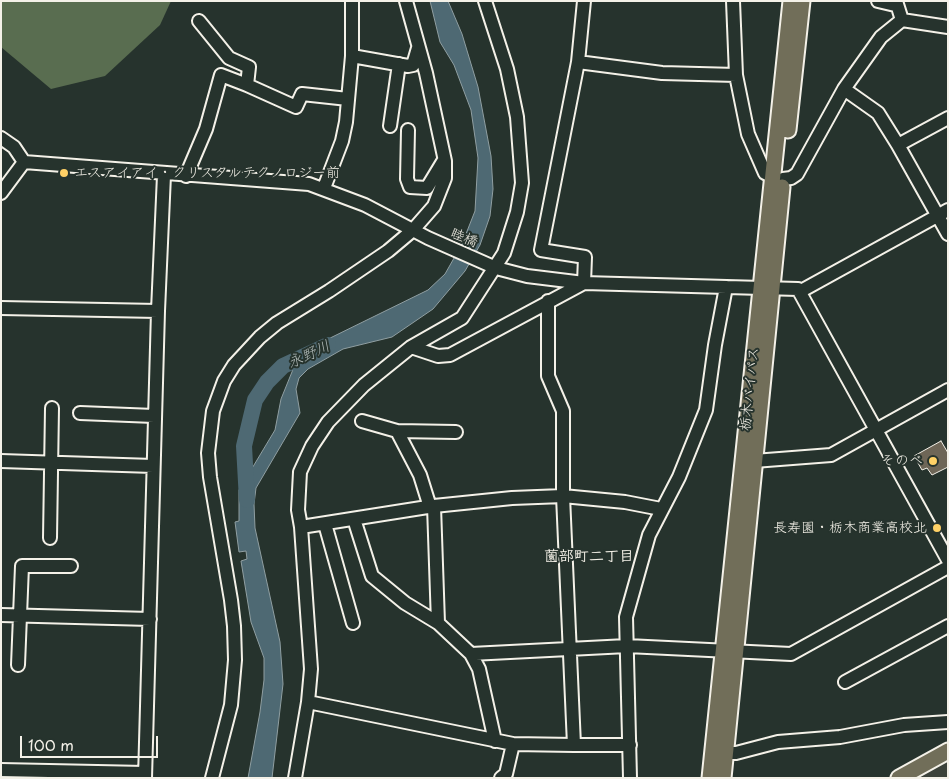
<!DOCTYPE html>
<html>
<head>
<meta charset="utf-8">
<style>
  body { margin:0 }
  #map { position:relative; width:949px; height:779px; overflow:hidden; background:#26332d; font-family:"Playpen Sans",sans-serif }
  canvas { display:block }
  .frame { position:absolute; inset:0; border:2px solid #f4f1e8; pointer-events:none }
  .scale { position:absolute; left:20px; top:736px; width:138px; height:22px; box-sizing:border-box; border:2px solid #f4f1e8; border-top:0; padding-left:6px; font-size:15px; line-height:18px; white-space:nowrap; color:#f4f1e8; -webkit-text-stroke:4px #26332d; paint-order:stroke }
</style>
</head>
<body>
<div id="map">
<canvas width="949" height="779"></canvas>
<div class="frame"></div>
<div class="scale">100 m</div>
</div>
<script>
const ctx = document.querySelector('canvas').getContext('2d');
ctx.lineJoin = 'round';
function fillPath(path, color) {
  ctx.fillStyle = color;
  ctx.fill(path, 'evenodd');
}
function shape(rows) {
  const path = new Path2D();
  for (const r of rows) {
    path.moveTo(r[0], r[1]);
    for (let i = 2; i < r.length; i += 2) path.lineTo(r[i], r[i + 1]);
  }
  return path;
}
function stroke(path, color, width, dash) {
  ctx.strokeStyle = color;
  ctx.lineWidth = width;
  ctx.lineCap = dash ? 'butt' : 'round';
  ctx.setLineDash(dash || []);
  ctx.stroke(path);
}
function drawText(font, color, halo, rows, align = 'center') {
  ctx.font = font + ' "Playpen Sans","Klee One",sans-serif';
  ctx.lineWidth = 4;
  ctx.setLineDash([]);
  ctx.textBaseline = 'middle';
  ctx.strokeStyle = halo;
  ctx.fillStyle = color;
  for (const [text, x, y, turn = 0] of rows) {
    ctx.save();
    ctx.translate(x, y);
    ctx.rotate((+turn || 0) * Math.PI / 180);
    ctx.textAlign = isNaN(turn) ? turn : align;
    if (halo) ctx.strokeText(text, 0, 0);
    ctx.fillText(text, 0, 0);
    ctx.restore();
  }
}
const built = shape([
  [948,758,948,778,910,778]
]);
const green = shape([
  [1,1,171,1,160,25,105,76,51,89,1,47]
]);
const water = shape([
  [430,1,448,1,462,34,478,87,491,156,493,189,490,216,480,245,465,271,433,309,392,337,343,349,308,369,299,378,296,389,300,413,256,488,254,504,255,528,280,642,283,684,272,778,248,778,260,712,264,680,264,658,251,622,241,561,247,559,246,551,239,552,235,522,239,521,239,490,275,430,281,399,296,362,320,343,428,290,445,274,462,244,475,211,478,158,471,110,454,65,440,42,430,1]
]);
const river = shape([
  [247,500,244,446,255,400,267,382,283,366,328,345]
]);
const building = shape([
  [941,441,948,453,948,467,932,475,927,468,922,470,914,456,941,441]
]);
const minor = shape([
  [733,1,736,75,748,134,765,173,773,177],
  [878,1,895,5],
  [896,1,902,20,948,27],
  [352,56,408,66,413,65,418,48],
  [578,62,662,73,736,75],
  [247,85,296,107,302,94,348,99],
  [844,89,878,113,898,145,948,234],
  [390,126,399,64],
  [408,130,407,179,410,187,427,188,444,160],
  [1,138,14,147,24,162],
  [898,145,948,118],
  [24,162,309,184,365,205,428,238,496,268,527,276,584,283,798,289,948,560],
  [186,176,206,129,221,75,247,85,249,67,229,58,199,21],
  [783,179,791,178,797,174,844,89,881,37,902,20],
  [324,188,342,141,346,122,352,56,352,1],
  [1,193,24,162],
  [801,291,948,210],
  [548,301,548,376,563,411,563,496,574,745,630,745],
  [1,308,158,311],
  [411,347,438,356,450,355,584,283,585,257,541,250,578,62,584,1],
  [80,413,154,416],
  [362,421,397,431,420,475,430,507],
  [397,431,456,432],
  [1,461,153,466],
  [754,461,831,455,948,390],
  [434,506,438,623],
  [354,519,372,576,405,603,438,623,471,654,479,669,495,741],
  [325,524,353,623],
  [301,527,434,506,512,498,563,496,625,502,661,509],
  [50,538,52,408],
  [1,615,150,619],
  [471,654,627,646,791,654,948,567],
  [18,665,22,566,71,566],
  [845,682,948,626],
  [308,702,513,744,574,745],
  [718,753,736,753,778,742,840,737,904,725,948,722],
  [1,770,145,773],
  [145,778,158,311,164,175],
  [212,778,231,705,235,660,234,626,231,600,210,477,208,453,213,411,224,381,234,365,260,337,277,323,329,291,388,251,413,230,434,206,445,178,445,161,426,73,406,1],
  [295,778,308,702,311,669,301,527,298,510,300,472,312,446,328,422,364,385,411,347,462,318,504,253,517,212,522,183,517,117,507,69,485,1],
  [501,778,506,774,513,744],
  [630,778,626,617,649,535,679,477,706,410,715,345,726,287]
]);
const major = shape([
  [788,130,802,1],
  [710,778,791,1],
  [723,778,782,187],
  [899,778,948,751]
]);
const markers = [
  [64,173,5,"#ffd166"],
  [933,461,5,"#ffd166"],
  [937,528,5,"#ffd166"]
];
const poiNames = [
  ["エスアイアイ・クリスタルテクノロジー前",74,173,"left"],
  ["そのべ",923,461],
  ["長寿園・栃木商業高校北",927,528]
];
const streetNames = [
  ["睦橋",464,238,23],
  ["栃木バイパス",750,389,-84]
];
const waterNames = [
  ["永野川",309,355,-25]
];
const neighbourhoodNames = [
  ["薗部町二丁目",589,557]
];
fillPath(built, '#3c423a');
fillPath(green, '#596d50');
fillPath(water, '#4e6973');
stroke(water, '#909fa2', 1);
stroke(river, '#4e6973', 16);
fillPath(building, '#6e6657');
stroke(building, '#f4f1e8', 1);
stroke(minor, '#f4f1e8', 16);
stroke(major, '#f4f1e8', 19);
stroke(minor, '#26332d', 12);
stroke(major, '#716e59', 15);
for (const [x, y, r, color] of markers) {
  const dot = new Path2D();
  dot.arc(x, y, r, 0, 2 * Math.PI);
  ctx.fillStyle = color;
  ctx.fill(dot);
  stroke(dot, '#26332d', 2);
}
drawText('14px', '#f4f1e8', '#26332d', poiNames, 'right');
drawText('14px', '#f4f1e8', '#26332d', streetNames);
drawText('italic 15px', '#b2bbb9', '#26332d', waterNames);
drawText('bold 15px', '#f4f1e8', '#26332d', neighbourhoodNames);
</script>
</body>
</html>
